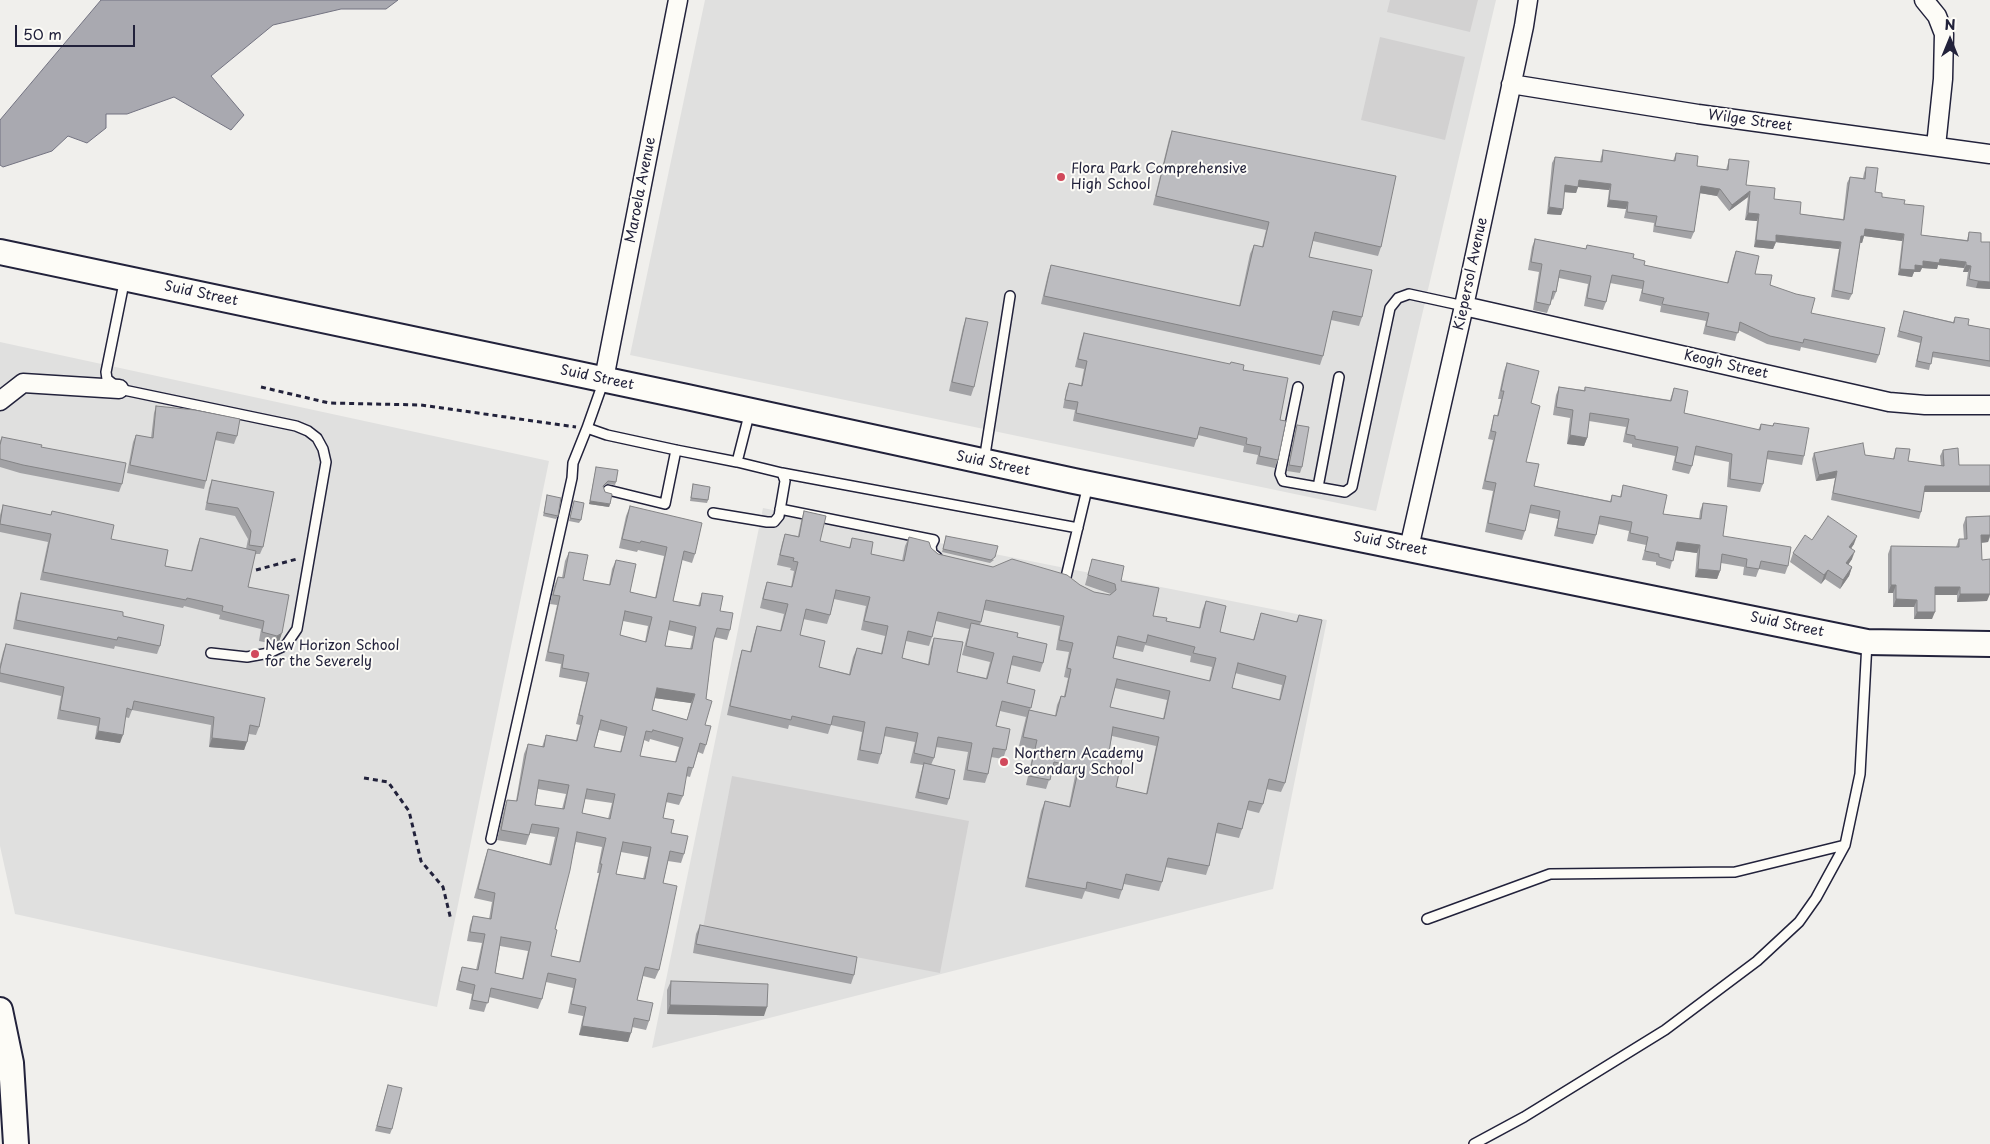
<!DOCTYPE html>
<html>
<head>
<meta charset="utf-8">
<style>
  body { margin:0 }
  #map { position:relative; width:1990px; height:1144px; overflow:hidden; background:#f0efec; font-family:"Playpen Sans",sans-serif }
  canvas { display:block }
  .north { position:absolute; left:1925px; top:15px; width:50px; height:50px; -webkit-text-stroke:4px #fdfcf7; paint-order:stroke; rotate:0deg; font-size:14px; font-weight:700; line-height:20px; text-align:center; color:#22223b }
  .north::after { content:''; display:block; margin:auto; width:18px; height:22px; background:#22223b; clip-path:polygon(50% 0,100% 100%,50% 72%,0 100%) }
  .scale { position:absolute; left:15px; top:25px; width:120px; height:22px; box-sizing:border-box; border:2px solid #22223b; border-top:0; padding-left:6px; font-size:15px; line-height:18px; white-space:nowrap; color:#22223b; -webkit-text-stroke:4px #fdfcf7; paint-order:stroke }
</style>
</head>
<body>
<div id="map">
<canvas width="1990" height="1144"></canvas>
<div class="north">N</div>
<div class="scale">50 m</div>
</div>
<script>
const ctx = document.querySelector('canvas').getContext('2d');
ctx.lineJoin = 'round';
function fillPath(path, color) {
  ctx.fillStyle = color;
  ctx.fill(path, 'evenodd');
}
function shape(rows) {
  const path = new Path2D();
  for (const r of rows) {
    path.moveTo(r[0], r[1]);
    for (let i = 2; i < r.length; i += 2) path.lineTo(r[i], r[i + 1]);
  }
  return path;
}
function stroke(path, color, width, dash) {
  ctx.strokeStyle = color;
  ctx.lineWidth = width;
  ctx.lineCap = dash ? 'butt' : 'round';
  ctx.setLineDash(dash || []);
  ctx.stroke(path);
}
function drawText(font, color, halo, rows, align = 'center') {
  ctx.font = font + ' "Playpen Sans",sans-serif';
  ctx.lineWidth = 4;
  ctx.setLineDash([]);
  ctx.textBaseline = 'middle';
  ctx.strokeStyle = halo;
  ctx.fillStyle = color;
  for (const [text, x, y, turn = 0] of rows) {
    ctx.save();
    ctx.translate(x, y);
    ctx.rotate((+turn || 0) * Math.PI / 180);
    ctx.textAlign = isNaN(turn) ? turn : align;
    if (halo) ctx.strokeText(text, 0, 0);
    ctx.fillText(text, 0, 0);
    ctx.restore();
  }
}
const built = shape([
  [705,0,1496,0,1376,511,630,355],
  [0,342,549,461,437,1007,15,914,0,846],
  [763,508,1327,620,1273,889,652,1048]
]);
const green = shape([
  [1390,0,1478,0,1470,32,1387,12],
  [1380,37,1465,57,1445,140,1361,120],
  [732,776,969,821,940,973,703,928]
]);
const water = shape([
  [101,0,398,0,386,9,341,9,273,25,211,76,244,115,231,130,174,97,127,114,106,114,106,128,87,143,68,136,52,151,3,167,0,165,0,120,101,0]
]);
const path = shape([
  [261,387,329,403,421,405,576,427],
  [256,570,297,559],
  [364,778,388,782,409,811,421,861,443,887,451,920]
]);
const lane = shape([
  [125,278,106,372,107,379,112,383,119,389,296,426,308,431,317,438,323,449,326,462,297,629,286,645,269,653,247,657,211,653],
  [604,380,587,428,607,435,676,450,737,462,750,411],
  [1298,387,1280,474,1283,481,1345,492,1352,487,1390,308,1398,298,1409,294,1464,306],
  [984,461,1010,296],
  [782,473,1078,528],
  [1318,487,1339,377],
  [608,490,665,504,676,450],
  [780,509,934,540,931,546,932,553,937,557],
  [713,513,767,522,774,522,779,516,785,481,782,473,737,462],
  [1066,577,1088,485],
  [491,839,572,478,573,463,587,428],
  [1427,919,1550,874,1735,872,1845,845],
  [1474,1144,1524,1117,1665,1030,1757,961,1799,922,1816,898,1845,845,1860,774,1867,642]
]);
const street = shape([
  [1924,0,1937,16,1944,34,1943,79,1936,146],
  [1511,84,1698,114,1990,154],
  [1464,306,1889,402,1925,405,1990,405],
  [604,379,678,0],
  [0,401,23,383,119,389],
  [1409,548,1464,306,1524,26,1528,0]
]);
const secondary = shape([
  [0,252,687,397,1074,481,1867,642,1990,644],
  [0,1010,11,1063,16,1144]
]);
const wall = shape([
  [1172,131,1381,247,1378,256,1313,241,1309,257,1362,317,1359,326,1331,320,1323,356,1320,365,1041,304,1048,274,1051,265,1239,306,1250,254,1254,245,1262,247,1266,230,1153,205,1169,139],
  [1603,150,1673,161,1676,153,1697,166,1726,170,1729,159,1746,185,1774,199,1800,214,1843,219,1847,183,1850,177,1863,178,1864,173,1866,167,1875,192,1882,197,1904,204,1921,235,1967,240,1969,232,1981,242,1990,289,1976,288,1966,286,1968,272,1963,272,1964,268,1938,265,1937,269,1922,268,1920,272,1914,272,1912,277,1898,275,1902,241,1864,236,1862,243,1860,243,1852,294,1849,300,1831,297,1839,249,1776,242,1773,249,1754,247,1757,221,1745,220,1748,197,1729,211,1717,196,1700,193,1694,232,1691,239,1653,232,1654,223,1624,218,1626,209,1607,207,1609,190,1578,187,1576,193,1564,192,1563,209,1561,215,1547,214,1552,163,1555,157,1600,162,1601,157],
  [1535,239,1586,249,1587,245,1633,258,1644,265,1727,283,1733,259,1736,251,1755,274,1811,313,1879,355,1876,363,1801,347,1800,351,1767,344,1738,330,1735,341,1703,334,1706,321,1660,312,1661,306,1639,301,1642,289,1610,283,1606,302,1603,310,1584,306,1588,284,1559,278,1556,292,1553,300,1552,299,1547,313,1533,310,1539,272,1528,270,1532,247],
  [1904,311,1953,322,1955,317,1968,325,1990,329,1990,367,1932,357,1929,370,1915,367,1920,343,1897,337],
  [966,318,974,387,971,396,949,391,963,327],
  [1084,333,1243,370,1280,420,1278,460,1275,468,1256,464,1258,455,1243,452,1244,446,1198,435,1194,447,1073,421,1075,410,1063,408,1066,391,1069,383,1081,385,1084,369,1075,367,1081,341],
  [1507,363,1531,403,1526,462,1534,486,1610,501,1612,495,1620,497,1623,485,1663,514,1699,519,1700,511,1703,503,1723,536,1788,566,1785,574,1759,569,1756,577,1743,575,1744,567,1721,563,1720,571,1717,579,1695,577,1697,553,1675,550,1670,569,1656,565,1656,562,1642,560,1646,545,1627,541,1629,531,1598,524,1596,535,1593,544,1554,536,1558,519,1529,513,1525,531,1522,540,1485,532,1493,491,1482,489,1493,440,1488,439,1494,415,1497,416,1501,399,1498,399,1504,371],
  [1559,387,1584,390,1585,387,1670,400,1674,388,1684,413,1758,430,1761,424,1772,426,1774,423,1804,456,1802,465,1766,459,1763,484,1760,492,1727,487,1729,462,1694,455,1692,466,1689,474,1672,470,1675,456,1632,447,1632,444,1623,442,1626,427,1589,421,1587,438,1584,446,1567,444,1570,418,1553,415,1556,395],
  [156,406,237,436,234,444,215,440,206,481,204,489,127,473,133,442,136,435,151,438,154,413],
  [1297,425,1302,467,1300,473,1287,471,1295,431],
  [2,437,41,447,122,484,119,492,20,473,0,467,0,441],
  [1896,448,1908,461,1941,466,1940,456,1943,450,1958,448,1924,492,1921,512,1919,519,1831,500,1835,478,1816,481,1812,459,1814,453,1865,455,1893,459],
  [596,467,616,482,615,485,607,484,603,487,610,504,609,507,589,504],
  [212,480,274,492,263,547,260,554,255,554,248,587,289,595,279,642,274,644,259,641,261,629,219,619,220,615,184,606,183,608,40,580,48,542,0,532,0,515,3,505,51,515,52,511,165,566,191,571,197,546,200,538,246,549,248,539,235,516,205,510,209,488],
  [693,484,708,500,707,503,690,501],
  [547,495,558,516,556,519,543,516],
  [574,501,581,520,579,523,569,521],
  [630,506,695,554,692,563,682,560,673,601,698,606,702,593,720,611,730,630,727,640,714,637,713,642,706,699,705,725,706,745,703,754,698,752,690,777,686,776,683,796,679,805,666,802,663,818,671,833,684,854,681,863,668,861,663,883,659,970,655,979,643,976,637,1000,649,1021,646,1030,632,1027,628,1042,579,1035,583,1016,568,1013,573,988,546,982,542,999,538,1009,489,997,484,1012,469,1009,472,994,456,990,459,976,462,967,476,970,482,943,467,941,470,925,473,916,489,919,492,902,474,898,485,858,488,849,549,864,555,837,530,833,526,845,497,840,504,809,507,800,516,801,524,754,528,744,542,747,546,735,576,740,580,725,576,724,586,682,559,677,561,664,545,661,557,605,550,604,554,586,558,577,562,578,565,561,569,552,583,580,609,585,612,569,616,560,630,592,655,598,664,556,638,550,637,552,619,548,626,516],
  [623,621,648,626,645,642,620,635],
  [668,630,693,636,690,649,665,646],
  [655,698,691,703,687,720,652,710],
  [599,730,624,736,620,752,594,747],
  [650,739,679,747,675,762,640,756,644,740,649,742],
  [538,789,566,794,562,809,535,805],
  [585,799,612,803,608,819,582,813],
  [576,842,602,847,597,873,599,873,579,962,551,956,555,929],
  [621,852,648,857,643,879,616,874],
  [500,946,528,951,522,979,495,973],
  [804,511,820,541,849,548,852,538,871,554,902,561,905,546,909,537,931,548,938,554,993,567,1080,585,1094,592,1110,595,1111,594,1085,585,1092,559,1121,581,1153,616,1166,621,1199,628,1202,611,1206,601,1220,632,1253,640,1261,613,1296,622,1299,615,1285,783,1281,792,1266,789,1263,804,1259,813,1247,810,1242,829,1239,838,1216,833,1209,866,1206,875,1165,867,1162,882,1159,891,1124,884,1119,899,1085,891,1082,899,1025,887,1041,811,1045,801,1069,806,1075,776,1052,771,1046,789,1026,785,1034,749,1019,746,1026,717,1000,711,996,726,1006,750,1003,759,991,757,988,774,985,783,963,780,968,752,936,747,934,758,931,765,949,799,947,805,915,798,923,765,910,763,915,742,884,736,881,754,878,764,857,760,862,732,831,725,828,734,789,725,788,729,727,715,739,660,742,650,750,652,754,635,757,626,780,631,784,614,760,608,764,591,767,582,791,587,794,571,790,570,791,568,777,565,782,543,785,534,798,536,801,521],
  [834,599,866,606,861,630,885,636,881,653,857,648,853,657,849,674,819,667,800,635,803,619,827,624,830,615],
  [984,610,1060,626,1056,650,1069,652,1064,677,1068,678,1064,696,1061,696,1057,705,1055,716,1030,710,1035,690,1007,683,1011,665,1040,672,1043,663,1017,637,980,625],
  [936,621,969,629,962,655,990,662,986,678,957,672,934,638,931,647,928,664,902,658,906,641,929,646,932,637],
  [1145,645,1191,656,1190,662,1212,667,1209,681,1113,658,1116,646,1143,652],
  [1235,673,1282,685,1279,700,1232,688],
  [1115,688,1167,700,1163,719,1110,707],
  [1112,736,1156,746,1146,794,1116,787,1109,752],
  [1990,516,1990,537,1988,542,1981,543,1982,560,1990,580,1987,601,1957,602,1957,595,1935,595,1932,619,1914,619,1914,607,1893,607,1893,593,1888,593,1888,554,1891,546,1956,547,1959,539,1964,539,1963,525,1966,517],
  [946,536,994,560,990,563,942,552],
  [1812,540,1854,544,1851,548,1852,559,1848,565,1852,567,1849,576,1840,589,1825,579,1821,584,1790,562,1793,553],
  [21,593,123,616,160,646,157,654,115,646,114,649,13,629,18,602],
  [6,644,259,727,256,735,249,734,244,750,209,747,211,725,132,710,129,718,125,717,120,743,95,739,97,726,57,719,61,696,0,682,0,664,3,652],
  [700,925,854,975,851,984,693,953,696,934],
  [671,981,764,1016,667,1014,667,990],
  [388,1085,392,1129,390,1134,375,1131]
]);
const shadedWall = shape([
  [1579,180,1611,184,1609,190,1578,187,1576,193,1562,192,1565,185],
  [1701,186,1720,189,1717,196,1699,193],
  [1750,191,1748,197,1729,211,1732,205],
  [1609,200,1628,202,1626,209,1607,207],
  [1549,207,1563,209,1561,215,1547,214],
  [1748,213,1759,214,1757,221,1745,220],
  [1865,229,1904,234,1902,241,1864,236,1862,243,1859,242,1861,236],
  [1776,235,1841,242,1839,249,1774,242],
  [1756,240,1776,242,1773,249,1754,247],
  [1940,259,1966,262,1964,268,1938,265,1937,269,1922,268,1920,272,1914,272,1912,277,1898,275,1900,269,1915,265,1923,261],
  [1966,265,1971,266,1968,272,1963,272],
  [1978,281,1990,282,1990,289,1976,288],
  [1570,435,1587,438,1584,446,1567,444],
  [1837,471,1835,478,1816,481,1819,475],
  [1925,486,1990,486,1990,492,1923,492],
  [590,501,610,504,609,507,589,504],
  [1981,535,1990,535,1988,542,1978,543],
  [1857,536,1854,544,1846,556,1849,547],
  [1677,542,1700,545,1697,553,1674,550],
  [1855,551,1852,559,1843,572,1846,563],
  [1852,567,1849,576,1840,589,1843,580],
  [1698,569,1720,571,1717,579,1695,577],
  [1828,570,1825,579,1821,584,1824,575],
  [1891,585,1896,585,1893,593,1888,593],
  [1935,587,1960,587,1957,595,1932,595],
  [1960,594,1990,594,1987,601,1957,602],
  [1896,599,1917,600,1914,607,1893,607],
  [1917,612,1935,612,1932,619,1914,619],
  [282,633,279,642,274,644,277,636],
  [657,688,695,694,691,703,654,698],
  [98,731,123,735,120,743,95,739],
  [212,738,247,742,244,750,209,747],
  [670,1005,767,1007,764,1016,667,1014],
  [582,1026,631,1033,628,1042,579,1035]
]);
const building = shape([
  [1172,131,1396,176,1381,247,1315,232,1309,257,1372,270,1362,317,1333,311,1323,356,1044,296,1051,265,1240,306,1254,245,1263,247,1269,222,1156,196,1172,131],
  [1603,150,1675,161,1676,153,1698,156,1697,166,1728,170,1729,159,1749,161,1746,185,1775,188,1774,199,1801,202,1800,214,1844,220,1850,177,1865,179,1866,167,1878,168,1875,192,1882,193,1882,197,1905,200,1904,204,1924,206,1921,235,1968,241,1969,232,1981,233,1981,242,1990,242,1990,282,1978,281,1969,279,1971,266,1966,265,1966,262,1940,259,1939,263,1923,261,1923,266,1915,265,1915,270,1900,269,1904,234,1865,229,1864,236,1861,236,1852,294,1834,290,1841,242,1776,235,1776,242,1756,240,1759,214,1748,213,1750,191,1732,205,1720,189,1701,186,1694,232,1655,226,1657,216,1627,212,1628,202,1609,200,1611,184,1579,180,1578,187,1565,185,1563,209,1549,207,1555,157,1602,162,1603,150],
  [1535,239,1586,249,1587,245,1634,254,1633,258,1645,261,1644,265,1728,283,1736,251,1759,256,1755,274,1772,275,1770,285,1796,294,1815,298,1811,313,1885,328,1879,355,1804,339,1803,343,1770,336,1740,322,1738,333,1706,326,1709,313,1662,304,1664,298,1642,293,1644,281,1612,275,1606,302,1587,298,1591,276,1560,270,1556,292,1553,291,1550,305,1536,302,1542,264,1531,262,1535,239],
  [1904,311,1954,323,1955,317,1969,319,1968,325,1990,329,1990,361,1933,352,1931,364,1917,361,1922,337,1899,331,1904,311],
  [966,318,988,322,974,387,952,382,966,318],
  [1084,333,1230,364,1231,362,1244,365,1243,370,1288,378,1280,420,1286,421,1278,460,1259,456,1261,447,1246,444,1247,438,1200,427,1197,439,1076,413,1078,402,1065,400,1069,383,1082,386,1087,361,1078,359,1084,333],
  [1507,363,1539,371,1531,403,1540,406,1526,462,1539,464,1534,486,1611,502,1612,495,1621,497,1623,485,1667,495,1663,514,1701,519,1703,503,1727,506,1723,536,1791,547,1788,566,1761,561,1759,569,1746,567,1747,559,1722,554,1720,571,1698,569,1700,545,1677,542,1673,561,1659,557,1659,554,1645,551,1648,537,1630,533,1632,522,1600,516,1596,535,1557,528,1560,511,1531,505,1525,531,1488,523,1496,483,1485,481,1496,432,1491,431,1494,415,1498,416,1504,391,1501,391,1507,363],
  [1559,387,1585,391,1585,387,1671,401,1674,388,1688,391,1684,413,1760,430,1761,424,1773,426,1774,423,1809,428,1804,456,1768,451,1763,484,1730,479,1732,454,1696,446,1692,466,1675,462,1678,447,1635,439,1635,436,1626,434,1629,419,1590,413,1587,438,1570,435,1573,410,1556,407,1559,387],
  [156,406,195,410,240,419,237,436,217,432,206,481,130,465,136,435,153,438,156,406],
  [1297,425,1309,427,1302,467,1289,465,1297,425],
  [2,437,42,445,41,447,126,463,122,484,23,465,0,459,0,445,2,437],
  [1863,443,1865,455,1894,459,1896,448,1910,449,1908,461,1944,466,1943,450,1958,448,1959,465,1990,465,1990,486,1925,486,1921,512,1833,493,1837,471,1819,475,1814,453,1863,443],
  [596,467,618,470,616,482,608,481,603,486,605,492,612,494,610,504,590,501,596,467],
  [212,480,274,492,263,547,249,545,251,531,238,508,207,503,212,480],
  [693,484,710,487,708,500,691,498,693,484],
  [547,495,561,498,558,516,544,513,547,495],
  [574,501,584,503,581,520,570,518,574,501],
  [3,505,51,515,52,511,114,525,111,539,168,550,165,566,192,571,200,538,256,551,248,587,289,595,282,633,277,636,262,632,264,621,222,611,223,606,187,598,186,600,43,572,51,534,0,524,3,505],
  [630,506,702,523,695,554,684,551,673,601,700,606,702,593,723,596,720,611,733,613,730,630,717,628,713,642,706,699,712,701,705,725,711,726,706,745,700,743,693,768,688,767,683,796,668,793,663,818,674,820,671,833,688,836,684,854,670,851,663,883,677,886,667,934,659,970,645,967,637,1000,653,1003,649,1021,634,1018,631,1033,582,1026,586,1007,571,1004,576,979,548,973,542,999,491,988,488,1003,472,1000,475,985,459,981,462,967,478,970,485,934,470,932,473,916,491,919,495,893,478,889,488,849,551,865,559,828,532,824,529,835,501,830,507,800,517,801,528,744,544,747,546,735,577,741,583,716,579,715,589,673,562,668,564,655,548,652,560,596,553,595,558,577,564,578,569,552,588,555,583,580,610,585,616,560,636,564,630,592,656,598,667,547,641,541,640,543,622,539,630,506],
  [625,611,652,617,646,642,620,635,625,611],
  [670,621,696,627,692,649,665,646,670,621],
  [657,688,695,694,687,720,652,710,657,688],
  [601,720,627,727,621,752,594,747,601,720],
  [653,730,683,738,676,762,640,756,646,731,652,732,653,730],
  [539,780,569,785,564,809,535,805,539,780],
  [587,789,615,794,610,819,582,813,587,789],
  [577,832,606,838,600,864,602,864,580,962,551,956,557,930,555,929,570,870,577,832],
  [623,842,651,847,645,879,616,874,623,842],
  [501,937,531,942,523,979,495,973,501,937],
  [804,511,826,516,820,541,850,548,852,538,873,542,871,554,904,561,909,537,929,542,931,548,938,554,993,567,1012,559,1067,575,1080,585,1094,592,1110,595,1116,590,1115,584,1088,575,1092,559,1124,566,1121,581,1159,588,1153,616,1167,618,1166,621,1200,628,1206,601,1226,606,1220,632,1254,640,1261,613,1297,622,1299,615,1322,620,1285,783,1269,779,1263,804,1249,801,1242,829,1218,823,1209,866,1168,858,1162,882,1126,874,1122,890,1087,882,1086,889,1028,878,1045,801,1070,807,1079,767,1054,762,1050,780,1029,776,1037,740,1023,737,1029,710,1056,716,1061,696,1065,697,1071,669,1067,668,1073,643,1059,640,1064,616,986,600,981,622,938,612,932,637,908,631,902,658,929,665,934,638,963,642,957,672,987,679,994,653,966,646,971,623,1018,633,1017,637,1047,644,1043,663,1013,656,1007,683,1035,690,1031,708,1002,701,996,726,1010,729,1006,750,993,748,988,774,967,770,972,743,938,737,934,758,914,753,918,733,886,727,881,754,860,750,865,722,833,716,831,725,792,716,791,720,730,706,742,650,751,652,757,626,781,631,788,604,763,599,767,582,792,587,798,562,793,561,794,558,780,555,785,534,799,537,804,511],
  [836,590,870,597,864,621,888,626,882,654,857,648,850,675,819,667,825,641,800,635,806,609,830,615,836,590],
  [1148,635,1195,647,1193,653,1216,658,1210,681,1113,658,1118,636,1146,643,1148,635],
  [1238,663,1286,676,1280,700,1232,688,1238,663],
  [1117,679,1170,691,1164,719,1110,707,1117,679],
  [1113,727,1159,737,1147,794,1116,787,1123,754,1109,752,1113,727],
  [1828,516,1857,536,1849,547,1855,551,1846,563,1852,567,1843,580,1828,570,1824,575,1793,553,1805,535,1812,540,1828,516],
  [1990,516,1990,535,1981,535,1982,560,1990,559,1990,594,1960,594,1960,587,1935,587,1935,612,1917,612,1917,600,1896,599,1896,585,1891,585,1891,546,1959,547,1959,539,1967,539,1966,517,1990,516],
  [946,536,998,546,995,557,991,560,943,549,946,536],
  [21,593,123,612,123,616,164,625,160,646,118,637,117,640,16,620,21,593],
  [6,644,265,698,259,727,250,725,247,742,212,738,214,717,134,701,132,710,127,708,123,735,98,731,100,718,60,710,64,687,0,673,0,669,6,644],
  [924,763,955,770,949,799,918,792,924,763],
  [700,925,857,957,854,975,696,944,700,925],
  [671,981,768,984,767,1007,670,1005,671,981],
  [388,1085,402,1088,392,1129,377,1126,388,1085]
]);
const markers = [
  [1061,177,5,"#d1495b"],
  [255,654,5,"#d1495b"],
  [1004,762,5,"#d1495b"]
];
const streetNames = [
  ["Wilge Street",1750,121,8],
  ["Maroela Avenue",641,190,-79],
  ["Kiepersol Avenue",1471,274,-78],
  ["Suid Street",201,294,12],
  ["Keogh Street",1726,365,13],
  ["Suid Street",597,378,12],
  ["Suid Street",993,464,12],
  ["Suid Street",1390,544,11],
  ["Suid Street",1787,625,12]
];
const poiNames = [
  ["Flora Park Comprehensive",1071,169],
  ["High School",1071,185],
  ["New Horizon School",265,646],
  ["for the Severely",265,662],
  ["Northern Academy",1014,754],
  ["Secondary School",1014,770]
];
fillPath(built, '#e0e0df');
fillPath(green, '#d2d1d1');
fillPath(water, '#a9a9b0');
stroke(water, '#737381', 1);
stroke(lane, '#22223b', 12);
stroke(street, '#22223b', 21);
stroke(secondary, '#22223b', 28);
stroke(path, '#22223b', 3, [5, 4]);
stroke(lane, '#fdfcf7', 9);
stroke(street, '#fdfcf7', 18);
stroke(secondary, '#fdfcf7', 24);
fillPath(wall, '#a2a2a5');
fillPath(shadedWall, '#848486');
fillPath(building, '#bcbcc0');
stroke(building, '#848486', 1);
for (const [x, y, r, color] of markers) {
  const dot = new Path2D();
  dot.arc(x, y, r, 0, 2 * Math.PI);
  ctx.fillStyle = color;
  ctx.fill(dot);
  stroke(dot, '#fdfcf7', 2);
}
drawText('14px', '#22223b', '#fdfcf7', streetNames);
drawText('14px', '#22223b', '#fdfcf7', poiNames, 'left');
</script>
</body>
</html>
